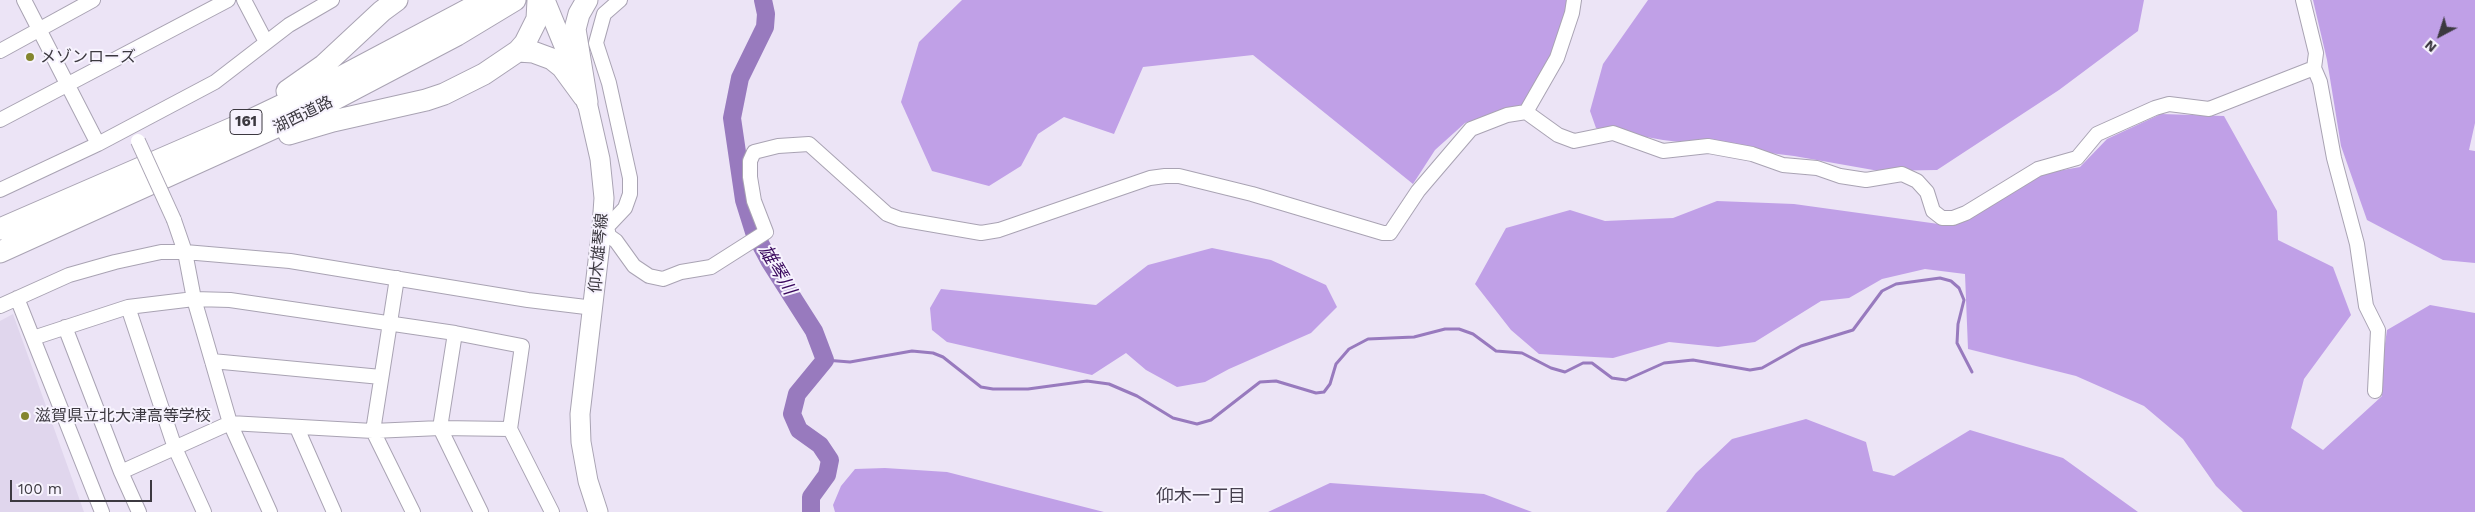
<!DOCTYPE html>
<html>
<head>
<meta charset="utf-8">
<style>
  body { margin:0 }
  #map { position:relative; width:2475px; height:512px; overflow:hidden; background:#ece4f6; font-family:"Work Sans",sans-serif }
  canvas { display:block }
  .north { position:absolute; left:2415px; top:10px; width:50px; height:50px; -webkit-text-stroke:4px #f7f3fe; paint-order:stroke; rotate:220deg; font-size:14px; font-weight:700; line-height:20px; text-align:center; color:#3c3940 }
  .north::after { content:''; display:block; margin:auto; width:18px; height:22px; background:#3c3940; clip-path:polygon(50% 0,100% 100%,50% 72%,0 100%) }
  .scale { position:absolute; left:10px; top:480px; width:142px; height:22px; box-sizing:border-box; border:2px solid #3c3940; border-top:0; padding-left:6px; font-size:15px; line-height:18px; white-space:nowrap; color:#3c3940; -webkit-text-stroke:4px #f7f3fe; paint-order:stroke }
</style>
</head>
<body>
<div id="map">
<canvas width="2475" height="512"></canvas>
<div class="north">N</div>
<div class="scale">100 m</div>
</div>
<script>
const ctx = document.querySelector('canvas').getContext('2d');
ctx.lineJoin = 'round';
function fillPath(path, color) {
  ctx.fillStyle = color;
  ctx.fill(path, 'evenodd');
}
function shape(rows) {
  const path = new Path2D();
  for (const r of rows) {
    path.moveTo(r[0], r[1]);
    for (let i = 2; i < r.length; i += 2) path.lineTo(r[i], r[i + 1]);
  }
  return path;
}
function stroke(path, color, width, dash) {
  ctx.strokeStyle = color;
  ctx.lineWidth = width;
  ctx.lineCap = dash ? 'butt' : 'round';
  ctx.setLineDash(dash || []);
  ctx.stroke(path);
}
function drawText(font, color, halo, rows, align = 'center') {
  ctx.font = font + ' "Work Sans","Noto Sans JP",sans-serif';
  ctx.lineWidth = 4;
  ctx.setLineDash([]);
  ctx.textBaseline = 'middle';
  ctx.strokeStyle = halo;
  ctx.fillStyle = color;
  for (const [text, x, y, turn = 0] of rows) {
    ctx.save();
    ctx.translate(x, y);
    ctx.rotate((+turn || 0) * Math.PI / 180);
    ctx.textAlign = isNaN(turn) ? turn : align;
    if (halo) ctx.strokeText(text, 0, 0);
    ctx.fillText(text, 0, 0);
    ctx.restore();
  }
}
const built = shape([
  [13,314,84,512,0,512,0,321]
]);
const forest = shape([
  [962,0,1567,0,1558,54,1528,105,1465,123,1435,150,1413,184,1253,55,1143,67,1114,134,1064,117,1038,134,1021,166,989,186,932,171,901,102,919,42],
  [1648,0,2144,0,2138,31,2059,90,1937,170,1879,171,1794,156,1663,140,1596,128,1590,111,1603,64],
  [2313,0,2475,0,2475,123,2469,150,2475,151,2475,263,2443,260,2367,220,2341,146,2327,60],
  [2161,114,2224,116,2277,211,2278,240,2333,267,2351,315,2304,379,2291,428,2323,450,2382,396,2382,364,2387,330,2430,305,2475,313,2475,512,2243,512,2216,486,2183,439,2144,406,2076,376,1968,349,1965,274,1925,269,1882,279,1849,298,1821,301,1755,342,1718,347,1669,342,1613,358,1539,354,1511,330,1475,284,1506,228,1570,210,1605,221,1673,218,1717,201,1794,204,1953,226,2035,175,2080,167,2107,139],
  [1212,248,1271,260,1326,285,1337,307,1311,333,1229,369,1205,382,1177,387,1146,370,1126,353,1092,375,947,342,932,330,930,308,941,289,1096,305,1148,265],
  [1806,419,1866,442,1873,471,1894,476,1970,430,2063,458,2138,512,1666,512,1696,473,1732,439],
  [885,468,947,472,1104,512,835,512,833,505,841,486,855,469],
  [1330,483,1484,494,1532,512,1268,512]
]);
const stream = shape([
  [825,360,850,362,912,351,933,353,943,357,981,387,993,389,1028,389,1087,381,1109,384,1137,396,1173,418,1197,424,1211,420,1260,382,1276,381,1316,393,1324,392,1330,384,1336,364,1349,349,1368,339,1414,337,1445,329,1459,329,1473,334,1496,351,1522,353,1551,368,1565,372,1583,363,1592,363,1612,378,1626,380,1664,363,1693,360,1750,370,1762,368,1801,346,1853,330,1882,291,1896,284,1940,278,1951,281,1959,288,1964,300,1958,324,1957,343,1972,372]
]);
const river = shape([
  [763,0,766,14,765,27,740,78,732,118,744,200,754,232,770,262,814,331,825,360,797,394,792,414,799,430,820,445,830,460,827,475,811,497,811,512]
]);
const minor = shape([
  [24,0,98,144],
  [244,0,266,42],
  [2303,0,2316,53,2314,68,2320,82,2334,158,2357,244,2366,306,2378,330,2375,391],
  [0,51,93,0],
  [1526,112,1557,58,1572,13,1574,0],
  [0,120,228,0],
  [0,190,98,144,215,82,289,25,332,0],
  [174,220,185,252,194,299,230,423,270,512],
  [607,227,609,236,616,241,634,266,649,276,663,279,681,272,711,267,766,232,754,201,750,177,750,161,754,152,778,146,809,144,887,214,900,219,981,233,999,230,1150,178,1165,176,1179,176,1252,194,1383,233,1390,233,1418,191,1471,129,1507,115,1526,112,1558,135,1574,141,1613,133,1663,151,1708,146,1752,154,1783,165,1817,168,1840,176,1866,180,1902,174,1917,181,1927,192,1933,211,1942,218,1953,218,1966,213,2038,169,2077,158,2097,134,2155,108,2169,104,2209,109,2314,68],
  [607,227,625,208,630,194,630,178,609,83,596,43,604,14,620,0],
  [397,278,373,431,413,512],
  [17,298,102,512],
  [0,306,69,275,115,262,161,252,185,252,290,261,528,300,594,308],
  [128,307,175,448,204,512],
  [65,327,121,472,139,512],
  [455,333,440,428,481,512],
  [33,338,128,307,194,299,230,300,455,333,522,346,510,429,552,512],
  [212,361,381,377],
  [297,428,334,512],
  [121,472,230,423,373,431,440,428,510,429]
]);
const major = shape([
  [545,0,587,102,600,159,604,198,602,227,580,414,581,442,588,481,598,512]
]);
const highway = shape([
  [587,0,579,14,575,29,587,102],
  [518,51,533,52,552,59,562,67,584,97],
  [287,91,324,65,382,11,397,0],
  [289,134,333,121,426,100,444,94,484,74,518,51,525,43,537,19,538,0],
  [0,229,249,121,337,79,486,0],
  [0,252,316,109,457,35,515,0]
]);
const minorBridge = shape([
  [138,141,174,220]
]);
const markers = [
  [30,57,5,"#84852e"],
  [25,416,5,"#84852e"]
];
const shields = [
  [246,122,32]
];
const shieldNames = [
  ["161",246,122]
];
const poiNames = [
  ["メゾンローズ",40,57],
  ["滋賀県立北大津高等学校",35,416]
];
const streetNames = [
  ["湖西道路",303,115,-26],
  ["仰木雄琴線",599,253,-85]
];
const waterNames = [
  ["雄琴川",777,270,59]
];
const neighbourhoodNames = [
  ["仰木一丁目",1201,497]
];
fillPath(built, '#e0d6ed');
fillPath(forest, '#c0a0e7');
stroke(stream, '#987abe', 3);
stroke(river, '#987abe', 18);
stroke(minor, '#a9a3b3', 16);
stroke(major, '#a9a3b3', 21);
stroke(highway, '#a9a3b3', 23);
stroke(minor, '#fff', 14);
stroke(major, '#fff', 19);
stroke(highway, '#fff', 21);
stroke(minorBridge, '#a9a3b3', 16, []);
stroke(minorBridge, '#fff', 14);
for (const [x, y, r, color] of markers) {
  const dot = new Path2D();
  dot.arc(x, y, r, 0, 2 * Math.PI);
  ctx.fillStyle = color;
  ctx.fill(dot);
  stroke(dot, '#f7f3fe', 2);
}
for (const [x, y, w] of shields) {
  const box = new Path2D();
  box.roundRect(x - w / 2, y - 12.5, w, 25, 4);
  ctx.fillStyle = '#f7f3fe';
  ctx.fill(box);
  stroke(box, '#3c3940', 1);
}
drawText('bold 15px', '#3c3940', null, shieldNames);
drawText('16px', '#3c3940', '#f7f3fe', poiNames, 'left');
drawText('16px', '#3c3940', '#f7f3fe', streetNames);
drawText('italic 18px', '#3a095e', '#f7f3fe', waterNames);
drawText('18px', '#453f4d', '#f7f3fe', neighbourhoodNames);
</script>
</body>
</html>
